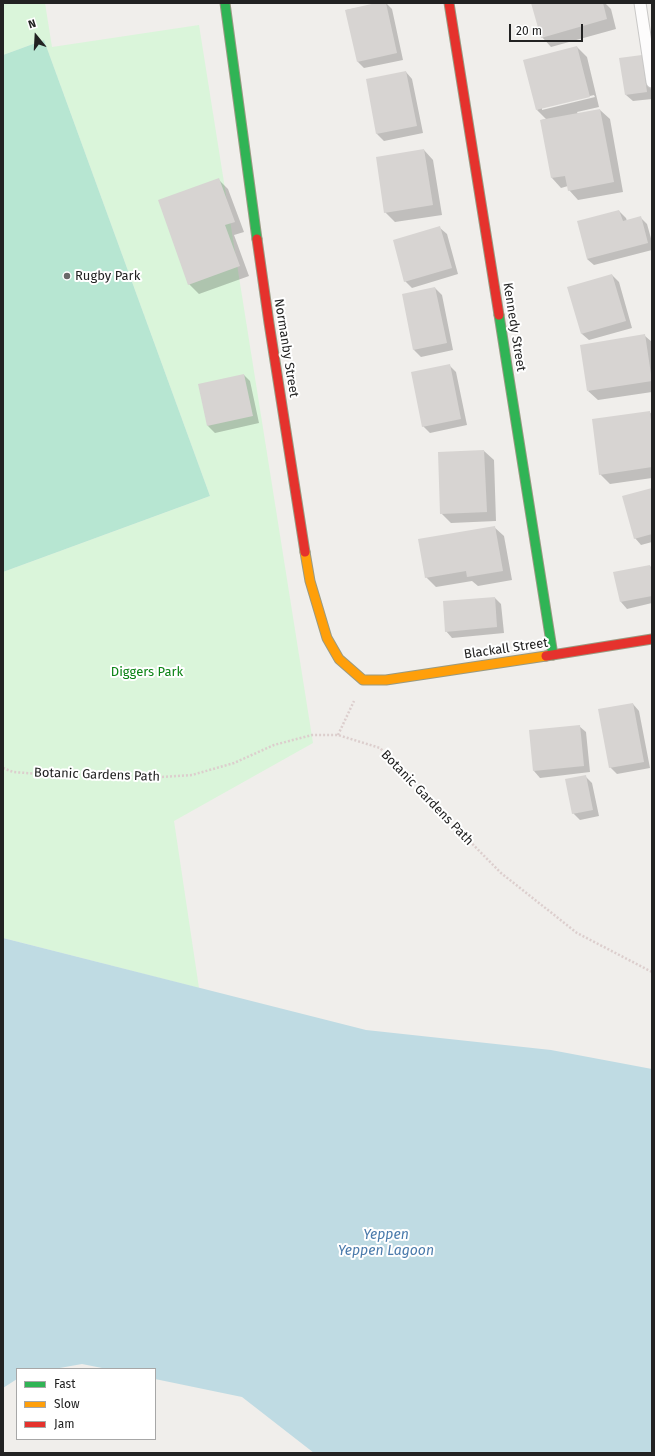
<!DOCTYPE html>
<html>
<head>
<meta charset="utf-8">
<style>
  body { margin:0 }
  #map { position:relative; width:655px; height:1456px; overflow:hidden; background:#f0eeeb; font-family:"Fira Sans",sans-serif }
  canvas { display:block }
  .frame { position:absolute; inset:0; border:4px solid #222; pointer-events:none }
  .legend { position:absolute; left:16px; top:1368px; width:140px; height:72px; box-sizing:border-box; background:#fff; border:1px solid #a7a7a7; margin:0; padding:5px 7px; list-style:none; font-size:12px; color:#222 }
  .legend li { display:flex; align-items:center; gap:8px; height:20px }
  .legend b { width:20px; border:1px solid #a7a7a7 }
  .north { position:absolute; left:16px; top:16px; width:40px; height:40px; -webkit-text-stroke:3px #fff; paint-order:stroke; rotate:342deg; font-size:11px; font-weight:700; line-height:16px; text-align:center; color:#222 }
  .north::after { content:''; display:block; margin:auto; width:14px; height:18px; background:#222; clip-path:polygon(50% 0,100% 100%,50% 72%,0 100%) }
  .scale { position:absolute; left:509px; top:24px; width:74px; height:18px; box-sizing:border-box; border:2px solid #222; border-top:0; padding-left:5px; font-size:12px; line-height:14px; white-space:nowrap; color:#222; -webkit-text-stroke:3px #fff; paint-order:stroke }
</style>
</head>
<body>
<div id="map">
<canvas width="655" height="1456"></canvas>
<div class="frame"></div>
<ul class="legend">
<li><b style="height:5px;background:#30b455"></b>Fast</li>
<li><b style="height:5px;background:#ff9f0a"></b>Slow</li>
<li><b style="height:5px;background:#e5322d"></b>Jam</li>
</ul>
<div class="north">N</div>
<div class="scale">20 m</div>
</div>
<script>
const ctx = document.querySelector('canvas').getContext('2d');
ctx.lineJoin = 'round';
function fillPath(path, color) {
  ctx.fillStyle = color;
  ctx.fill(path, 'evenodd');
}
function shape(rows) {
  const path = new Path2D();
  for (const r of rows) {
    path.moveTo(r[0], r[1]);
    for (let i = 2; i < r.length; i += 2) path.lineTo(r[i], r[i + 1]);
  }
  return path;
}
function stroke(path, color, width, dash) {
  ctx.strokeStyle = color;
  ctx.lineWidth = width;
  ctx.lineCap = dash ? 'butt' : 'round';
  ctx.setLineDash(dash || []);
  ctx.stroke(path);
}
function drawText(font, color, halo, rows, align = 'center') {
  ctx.font = font + ' "Fira Sans",sans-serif';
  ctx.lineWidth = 4;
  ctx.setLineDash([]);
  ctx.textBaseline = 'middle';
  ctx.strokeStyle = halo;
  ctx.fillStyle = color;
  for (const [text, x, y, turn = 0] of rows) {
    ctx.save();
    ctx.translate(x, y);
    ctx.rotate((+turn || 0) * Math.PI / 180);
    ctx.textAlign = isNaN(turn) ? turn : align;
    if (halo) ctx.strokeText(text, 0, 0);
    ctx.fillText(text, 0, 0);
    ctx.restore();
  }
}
const park = shape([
  [3,3,45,3,52,47,199,25,313,743,174,821,199,988,3,938,3,572,210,496,44,40,3,55]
]);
const pitch = shape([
  [44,40,210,496,3,572,3,55]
]);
const water = shape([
  [3,938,366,1030,551,1050,652,1069,652,1453,314,1453,242,1397,155,1379,155,1369,107,1369,82,1364,54,1369,17,1369,17,1379,3,1388]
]);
const shadow = shape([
  [381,3,386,3,392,9,403,60,364,68,358,62,346,10],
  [532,3,605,3,611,9,616,29,551,47,542,37],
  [577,47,587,57,599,107,577,112,578,114,600,110,610,119,623,192,578,200,569,190,568,186,561,188,552,178,541,120,546,119,537,110],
  [594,95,595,97,542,110,542,108],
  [641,56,648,62,652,99,633,101,626,95],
  [406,72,412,79,423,133,384,141,377,134,367,80],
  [424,150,433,160,442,215,395,222,385,212],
  [218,179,228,189,244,232,234,235,249,276,199,294,189,284],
  [619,211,626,218,627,221,640,217,647,224,652,242,652,250,594,265,587,259],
  [440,228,447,234,458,274,412,288,405,281],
  [612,275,619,282,632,328,589,340,582,334,568,288],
  [435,288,442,295,453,350,421,357,414,350,403,295],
  [645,336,652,342,652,392,598,400,588,391],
  [450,366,456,372,467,425,430,433,423,426],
  [244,375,250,381,259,423,215,433,208,426,199,385],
  [649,412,652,414,652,478,610,484,600,474],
  [484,451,494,460,496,521,451,523,441,513],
  [652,489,652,542,641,545,635,538],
  [494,527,504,536,512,580,478,586,472,581,436,587,426,577],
  [650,566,652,568,652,603,627,609,621,602,615,573],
  [495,598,501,604,504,633,452,638,446,631],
  [633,704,639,711,650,768,617,774,610,767],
  [579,726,586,732,590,772,540,778,534,771,530,731],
  [585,776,592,783,599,816,580,820,573,813]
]);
const building = shape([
  [376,3,386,3,397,53,357,62,345,10],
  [531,3,603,3,607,19,541,38],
  [577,46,590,97,536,110,523,60],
  [642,55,647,92,625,95,619,58],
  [406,71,417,126,376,134,366,79],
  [600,109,614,182,568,191,565,176,551,178,540,120],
  [424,149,433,205,384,213,376,157],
  [219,178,235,222,225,225,240,266,188,285,158,200],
  [619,210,623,221,641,216,648,243,587,259,577,221],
  [440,226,452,268,404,282,393,240],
  [612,274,626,321,581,334,567,287],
  [435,287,447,343,413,350,402,294],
  [645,334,652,381,587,391,580,345],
  [450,364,461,419,422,427,411,372],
  [244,374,253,416,207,426,198,384],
  [650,411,652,429,652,467,599,475,592,419],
  [484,450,487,512,440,514,438,452],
  [652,488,652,534,634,539,622,496],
  [495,526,503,571,467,577,466,571,425,578,418,539],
  [650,565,652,575,652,596,620,602,613,572],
  [495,597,497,627,445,632,443,601],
  [633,703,644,762,609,768,598,709],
  [580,725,584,766,533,771,529,730],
  [586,775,593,810,572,814,565,779]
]);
const path = shape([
  [338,735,354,701],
  [3,768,13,772,80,777,146,778,192,775,234,763,274,745,312,735,338,735,380,748,404,771,430,801,501,873,577,933,652,972]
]);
const lane = shape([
  [640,3,652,82]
]);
const fast = shape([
  [225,3,257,239],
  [499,315,553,655]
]);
const slow = shape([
  [305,552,310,581,327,638,339,659,363,680,386,680,546,656]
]);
const jam = shape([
  [449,3,499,315],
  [257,239,269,323,305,552],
  [546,656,652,639]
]);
const markers = [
  [67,276,4,"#6a6968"]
];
const poiNames = [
  ["Rugby Park",75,276]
];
const streetNames = [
  ["Kennedy Street",514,327,81],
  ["Normanby Street",286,348,81],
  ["Blackall Street",506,649,-8],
  ["Botanic Gardens Path",97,775,2],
  ["Botanic Gardens Path",427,798,46]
];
const parkNames = [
  ["Diggers Park",147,672]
];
const waterNames = [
  ["Yeppen",386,1235],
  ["Yeppen Lagoon",386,1251]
];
fillPath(park, '#daf5da');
fillPath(pitch, '#b7e6d2');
fillPath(water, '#bfdbe3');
fillPath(shadow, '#0003');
fillPath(building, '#d7d4d2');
stroke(lane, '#c9c8c7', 13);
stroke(fast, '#999a82', 11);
stroke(slow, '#999a82', 11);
stroke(jam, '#999a82', 11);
stroke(path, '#dccecd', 2.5, [2, 2]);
stroke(lane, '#fdfcfc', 11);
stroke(fast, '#30b455', 9);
stroke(slow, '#ff9f0a', 9);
stroke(jam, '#e5322d', 9);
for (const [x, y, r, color] of markers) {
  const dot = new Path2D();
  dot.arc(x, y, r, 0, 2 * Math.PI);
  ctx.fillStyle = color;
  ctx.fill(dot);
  stroke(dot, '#fff', 1.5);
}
drawText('13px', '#222', '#fff', poiNames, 'left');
drawText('13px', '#222', '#fff', streetNames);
drawText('13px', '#0c8416', '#fff', parkNames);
drawText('italic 14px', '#4a7aab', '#fff', waterNames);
</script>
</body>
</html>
